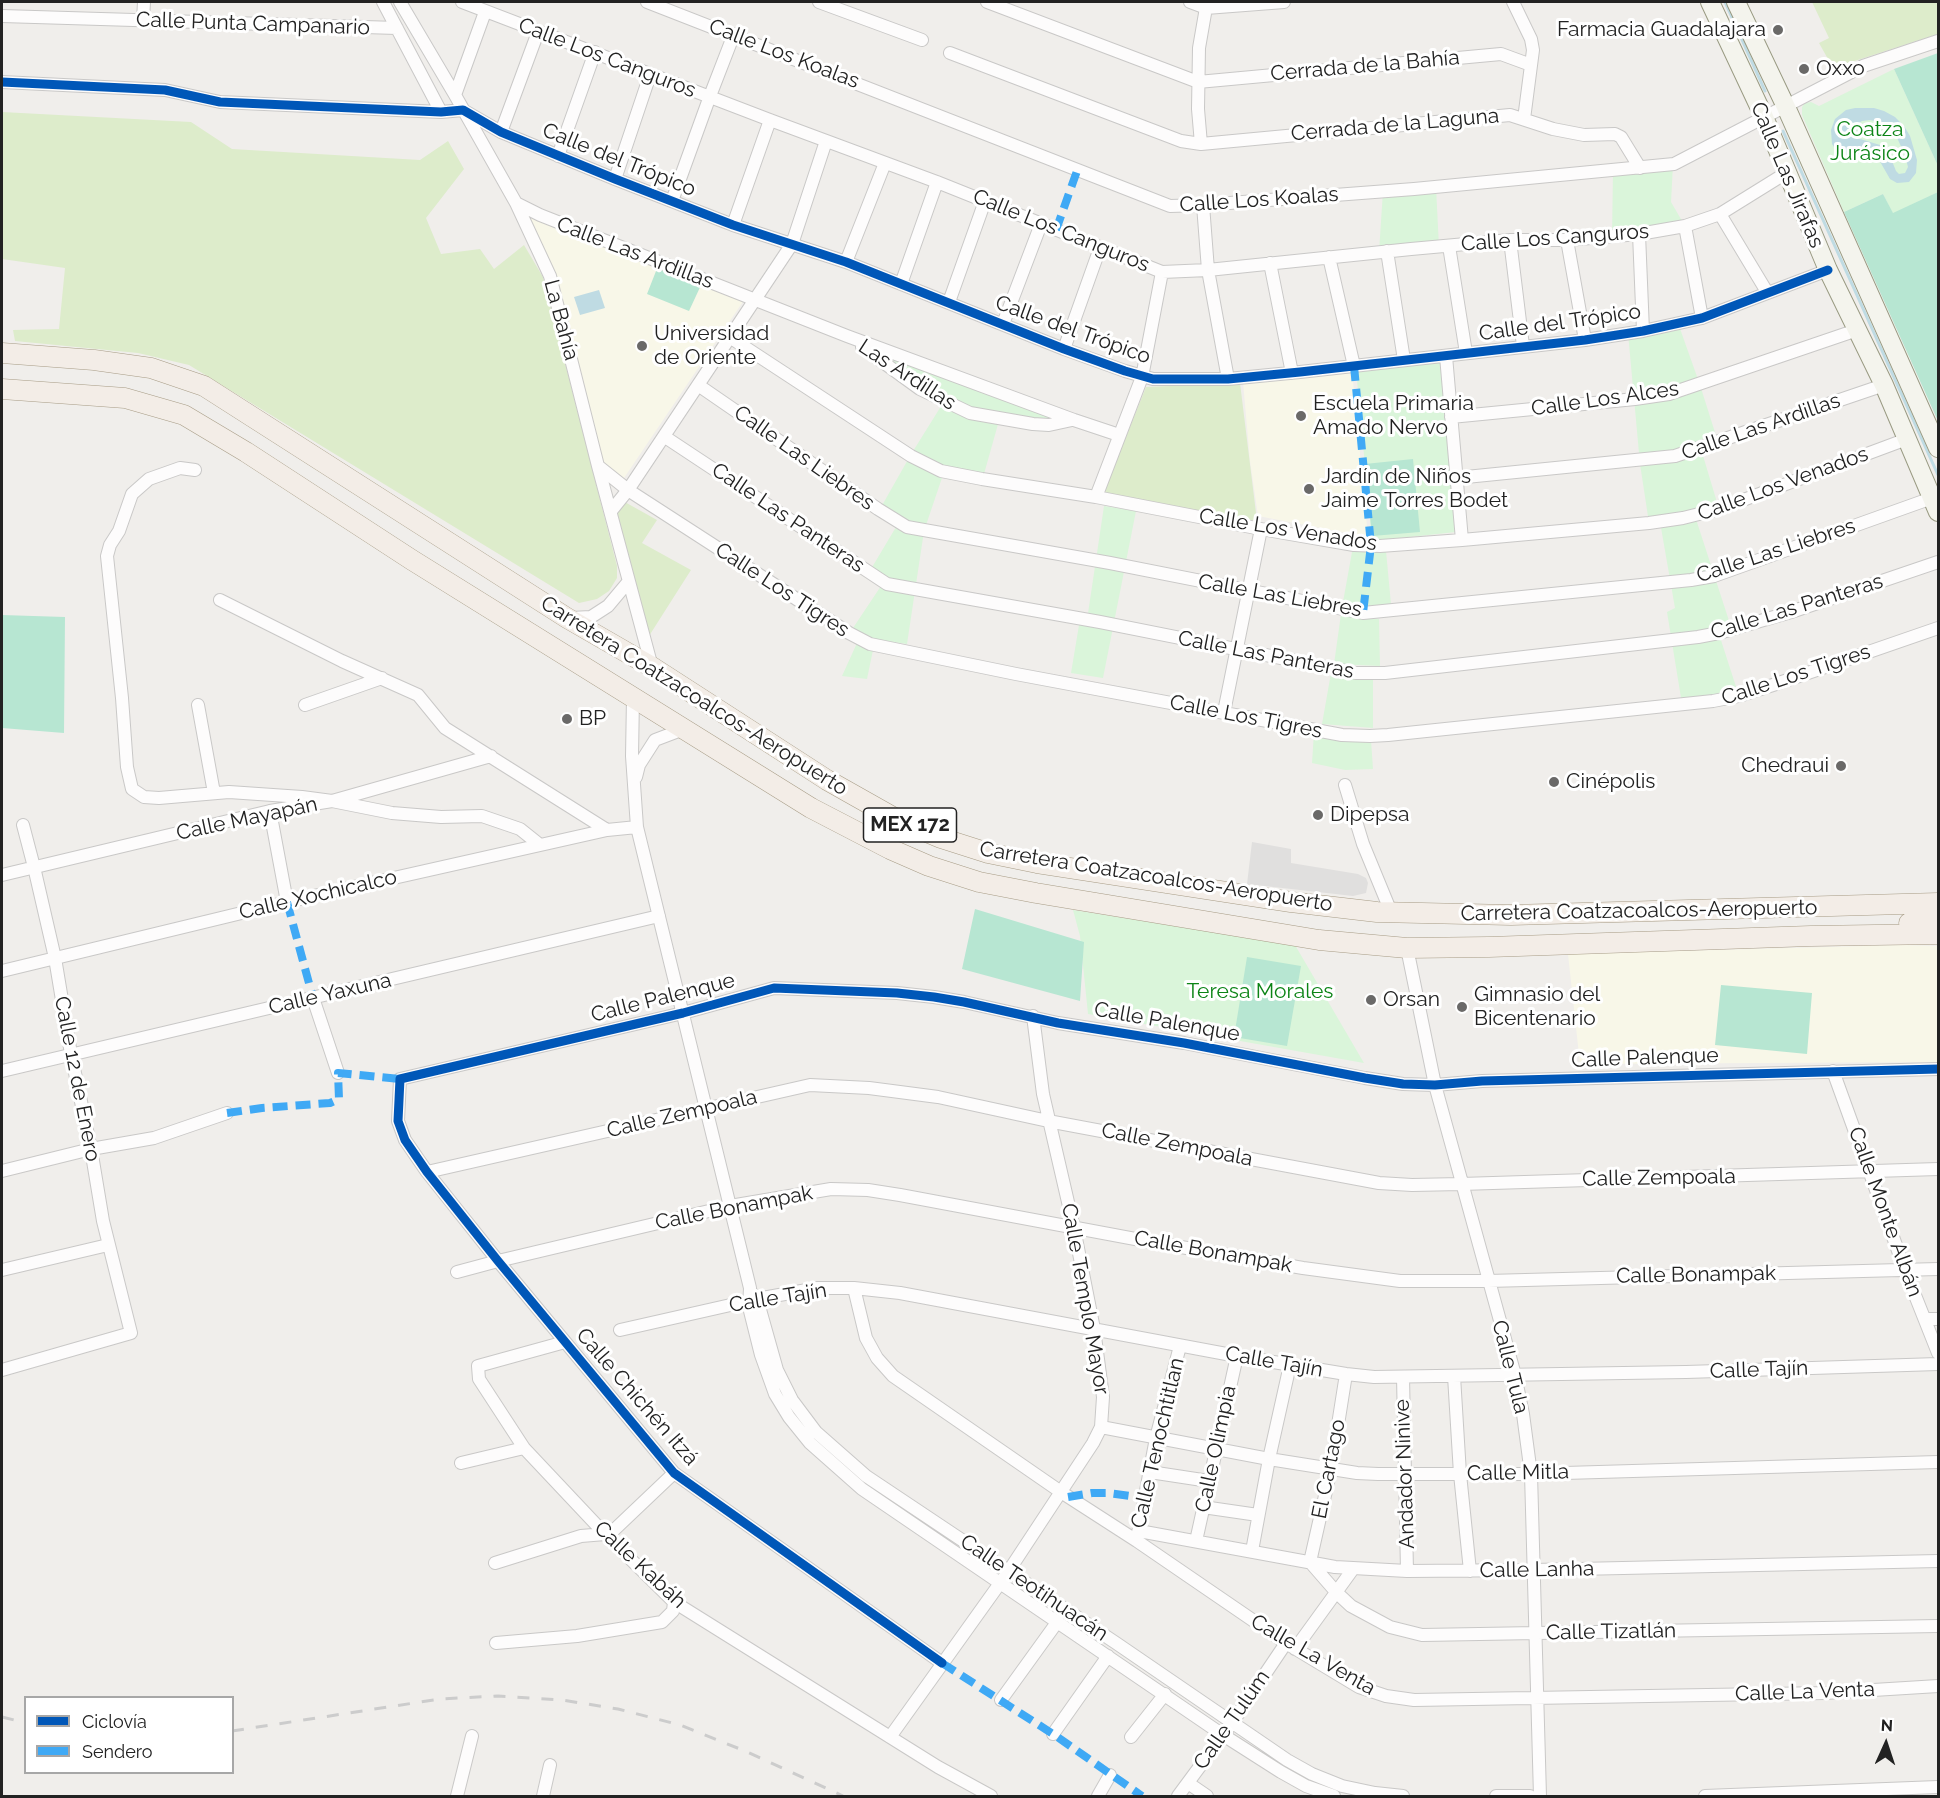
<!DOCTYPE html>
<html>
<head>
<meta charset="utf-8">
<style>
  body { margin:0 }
  #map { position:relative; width:1940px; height:1798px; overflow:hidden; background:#f0eeeb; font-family:Raleway,sans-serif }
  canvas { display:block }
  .frame { position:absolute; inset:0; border:3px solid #222; pointer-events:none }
  .legend { position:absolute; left:24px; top:1696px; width:210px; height:78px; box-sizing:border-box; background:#fff; border:2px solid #a7a7a7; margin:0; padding:8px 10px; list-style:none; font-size:18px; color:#222 }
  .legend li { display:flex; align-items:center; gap:12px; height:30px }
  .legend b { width:30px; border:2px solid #a7a7a7 }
  .north { position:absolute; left:1856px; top:1714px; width:60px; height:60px; -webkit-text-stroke:4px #fff; paint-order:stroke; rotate:3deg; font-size:16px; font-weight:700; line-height:24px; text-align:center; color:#222 }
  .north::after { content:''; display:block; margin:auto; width:21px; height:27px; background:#222; clip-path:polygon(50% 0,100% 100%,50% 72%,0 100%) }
</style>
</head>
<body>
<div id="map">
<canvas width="1940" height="1798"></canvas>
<div class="frame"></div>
<ul class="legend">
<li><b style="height:8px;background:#0057b8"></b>Ciclovía</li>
<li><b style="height:8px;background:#3fa9f5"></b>Sendero</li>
</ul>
<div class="north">N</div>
</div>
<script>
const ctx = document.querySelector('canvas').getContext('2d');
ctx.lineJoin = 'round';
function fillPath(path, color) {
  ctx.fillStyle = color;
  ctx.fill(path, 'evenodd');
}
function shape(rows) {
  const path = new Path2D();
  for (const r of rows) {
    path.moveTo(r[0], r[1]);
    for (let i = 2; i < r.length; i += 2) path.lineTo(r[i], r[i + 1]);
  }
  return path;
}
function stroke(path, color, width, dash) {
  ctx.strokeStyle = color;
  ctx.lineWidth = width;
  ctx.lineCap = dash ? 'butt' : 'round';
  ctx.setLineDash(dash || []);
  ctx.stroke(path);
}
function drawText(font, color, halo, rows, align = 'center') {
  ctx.font = font + ' Raleway,sans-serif';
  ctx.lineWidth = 6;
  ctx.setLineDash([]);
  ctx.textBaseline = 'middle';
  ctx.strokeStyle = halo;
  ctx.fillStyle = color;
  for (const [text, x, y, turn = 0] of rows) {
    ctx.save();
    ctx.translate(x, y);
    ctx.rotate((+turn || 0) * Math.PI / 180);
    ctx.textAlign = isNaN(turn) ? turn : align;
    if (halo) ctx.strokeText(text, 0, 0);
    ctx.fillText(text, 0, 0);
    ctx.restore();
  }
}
const education = shape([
  [528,217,744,300,624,478,602,465],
  [1352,371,1368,537,1258,516,1250,461,1243,382],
  [1901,945,1938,946,1938,1062,1580,1064,1568,954]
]);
const grass = shape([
  [1812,2,1938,2,1938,34,1833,68,1819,43,1829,38],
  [2,112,191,122,232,149,420,160,448,141,464,169,426,218,441,254,480,249,494,269,524,245,543,277,617,566,617,578,609,591,597,599,579,603,189,365,138,353,15,341,13,330,59,329,65,268,2,259],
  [1240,383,1257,521,1103,494,1146,387],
  [623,501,657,520,642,543,691,570,649,636,613,514]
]);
const park = shape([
  [1894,69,1938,166,1938,192,1893,214,1883,194,1844,212,1802,115,1802,107,1805,103,1811,102,1819,106],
  [1673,164,1671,202,1685,226,1612,237,1613,170],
  [1436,187,1439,247,1379,252,1383,191],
  [1678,323,1700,385,1718,442,1701,449,1719,509,1695,516,1732,630,1719,634,1739,696,1682,704,1667,612,1675,608,1660,522,1649,523,1640,464,1628,333],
  [882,352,1060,418,1048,423,1000,417,984,474,946,466,924,531,907,644,873,639,853,628,881,586,871,569,899,522,880,509,910,456,943,403],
  [1440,360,1456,532,1372,541,1356,369],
  [1104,506,1136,511,1103,678,1071,673,1080,619,1087,620],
  [1386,551,1391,604,1374,606,1359,606,1343,602,1352,552],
  [1341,614,1379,619,1380,666,1334,664],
  [857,643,873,650,867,679,842,676],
  [1331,673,1373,677,1373,728,1322,724],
  [1314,732,1371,740,1373,769,1345,770,1312,763],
  [1073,910,1295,945,1364,1063,1088,1014,1080,936]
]);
const pitch = shape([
  [1938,53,1938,166,1894,69],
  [1938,192,1938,421,1844,212,1883,194,1893,213],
  [658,266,702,283,689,311,647,294],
  [1413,459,1420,532,1372,536,1365,464],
  [2,615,65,617,64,733,2,728],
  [975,909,1084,942,1080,1001,962,969],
  [1247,957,1301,966,1287,1046,1234,1037],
  [1721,985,1812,993,1807,1054,1715,1045]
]);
const parking = shape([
  [1252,842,1291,849,1291,863,1358,874,1366,878,1368,883,1366,893,1353,896,1247,884]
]);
const water = shape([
  [1855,108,1874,108,1884,111,1895,117,1904,126,1910,136,1917,160,1916,173,1909,182,1897,183,1890,179,1878,158,1875,157,1849,157,1836,150,1832,144,1831,130,1835,119,1846,110],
  [1870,120,1887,124,1893,129,1905,155,1908,167,1905,173,1899,174,1896,171,1890,156,1880,145,1857,138,1855,134,1857,124,1862,121],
  [599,290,605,308,580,315,574,297]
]);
const stream = shape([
  [1725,2,1765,91],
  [1783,131,1938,475]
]);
const minor = shape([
  [383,2,441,112],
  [400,2,455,95,516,203,550,276,598,466,652,667],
  [462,2,770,120,937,182,1162,272,1208,270,1411,249,1510,240,1567,240,1639,234,1685,226,1720,214,1786,173],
  [647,2,1170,206,1203,205,1414,189,1674,164,1863,66,1938,41],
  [819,2,922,40],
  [987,2,1198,82,1501,54,1531,65],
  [1190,2,1206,8,1284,2],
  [1513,2,1531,39,1533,50,1524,119],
  [2,16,397,28],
  [143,20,144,2],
  [950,53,1181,141,1201,144,1510,115,1553,129,1584,135,1615,134,1621,137,1640,168],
  [2,82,165,90,220,102,441,112,463,110,501,132,615,179,733,225,846,262,1064,349,1125,371,1153,379,1228,379,1300,372,1585,340,1643,331,1702,318,1828,270],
  [455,95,485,12],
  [501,132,538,32],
  [1201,144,1198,109,1199,48,1207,2],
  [558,156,595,52],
  [615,179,650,75],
  [672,201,710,96,734,34],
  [516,203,540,215,847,336,1074,420,1119,435],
  [1203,205,1208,270,1228,379],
  [1720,214,1767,292],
  [733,225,770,120],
  [1685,226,1702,318],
  [1639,234,1643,331],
  [1510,240,1523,346],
  [1567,240,1585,340],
  [1449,246,1466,353],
  [1387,251,1404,360],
  [1329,257,1354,366],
  [846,262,885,163],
  [1270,263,1292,373],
  [901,284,937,182],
  [949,302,985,201],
  [1003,324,1041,224],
  [731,338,911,456,941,471,982,479,1096,497,1261,529,1354,545,1380,546,1462,540,1649,523,1683,518,1719,509,1907,439],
  [862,347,920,389,970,413,1033,424,1049,425,1072,420],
  [1064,349,1100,248],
  [1446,356,1462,540],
  [698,385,878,509,907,527,1110,563,1363,613,1691,580,1714,576,1932,498],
  [1451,417,1635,399,1669,394,1857,330],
  [665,437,887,584,1100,622,1356,673,1385,673,1698,637,1719,633,1791,612,1938,562],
  [598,466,628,490,849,633,870,644,1016,674,1342,735,1370,736,1388,735,1713,701,1739,696,1776,684,1938,628],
  [195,470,180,468,149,479,132,494,119,531,110,545,107,556,122,698,127,767,132,789,144,797,159,798,229,792,302,797,332,801,392,813,441,817,482,816,520,829,540,845],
  [1456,478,1675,456,1884,385],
  [1096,497,1142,377,1162,272],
  [611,511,628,490,792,244,826,141],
  [220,600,342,661,418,695,445,728,607,830],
  [570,618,591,617,608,606,629,581],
  [633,697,632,756,637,827,750,1288,749,1307,761,1355,775,1394,789,1417,810,1443,862,1489,1223,1735,1281,1772,1306,1786,1334,1796],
  [198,705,214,793],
  [305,705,382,678],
  [1224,712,1261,529],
  [636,777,639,765,655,740,684,729],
  [1345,785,1363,844,1391,912],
  [270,811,287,902],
  [2,875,270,811,332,801,491,756],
  [1407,948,1435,1085,1515,1375,1523,1414,1531,1474,1540,1796],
  [2,971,287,902,607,830,637,827],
  [313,998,338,1073],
  [2,1071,659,916],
  [1833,1071,1905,1270,1938,1353],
  [2,1171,91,1149,154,1138,227,1113],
  [427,1172,810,1085,869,1088,938,1097,1048,1121,1379,1183,1412,1185,1461,1184,1938,1169],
  [2,1270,108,1245],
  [457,1272,498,1261,730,1206,831,1189,868,1190,900,1195,1146,1241,1303,1268,1400,1281,1488,1281,1938,1269],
  [854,1288,866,1338,877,1358,893,1376,1061,1492,1137,1541,1286,1643,1359,1687,1386,1696,1414,1700,1825,1693,1938,1686],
  [753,1294,757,1299,777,1370,792,1400,816,1432,866,1476,1116,1643,1287,1760,1312,1774,1342,1786,1375,1793,1403,1796],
  [1926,1319,1938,1319],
  [620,1330,757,1299,818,1288,854,1288,900,1293,1237,1356,1346,1374,1374,1377,1686,1372,1938,1364],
  [565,1342,478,1366,479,1379,524,1448,605,1534,674,1602,938,1767,991,1796],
  [2,1370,131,1333,103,1221,91,1149,71,1054,55,958,34,867,23,825],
  [1346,1374,1331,1469,1310,1562,1337,1593,1351,1606,1390,1627,1422,1635,1938,1626],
  [1454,1376,1460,1474,1470,1571],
  [1403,1377,1407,1571],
  [1101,1427,1269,1459,1357,1473,1378,1474,1531,1474,1938,1462],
  [461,1463,524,1448],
  [1150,1472,1209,1481],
  [1203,1507,1258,1515],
  [1139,1531,1335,1567,1407,1571,1533,1570,1938,1561],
  [1137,1538,1156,1438,1180,1346],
  [1196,1541,1237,1356],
  [1252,1551,1269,1459,1290,1365],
  [495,1563,581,1536,605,1534,614,1530,674,1473],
  [496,1643,577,1636,662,1622,673,1611,674,1602],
  [1295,1649,1353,1569],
  [942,1663,674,1473,498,1261,427,1172,405,1140,398,1121,400,1079,683,1013,774,988,897,993,934,997,964,1002,1058,1023,1184,1043,1365,1078,1403,1084,1435,1085,1482,1081,1938,1069],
  [1001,1700,1058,1621],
  [1053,1734,1108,1656],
  [890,1737,1008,1572,1093,1443,1101,1427,1103,1397,1094,1329,1074,1228,1043,1094,1033,1016],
  [1131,1737,1165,1694],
  [1188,1783,1207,1796],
  [457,1796,472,1736],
  [543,1796,550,1765],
  [1098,1796,1110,1775],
  [1178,1796,1232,1723,1286,1643],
  [1496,1796,1530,1796],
  [1705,1796,1938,1787]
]);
const secondary = shape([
  [1710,2,1764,117,1828,270,1884,385,1938,512],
  [1736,2,1786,107,1938,448]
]);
const primary = shape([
  [2,353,94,360,151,368,204,386,567,618,652,667,827,780,898,820,941,838,988,853,1037,863,1291,902,1377,912,1511,915,1938,903],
  [2,389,125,398,184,415,246,452,412,560,811,808,890,849,929,866,979,882,1036,893,1319,940,1407,948,1489,947,1811,936,1938,934],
  [1909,923,1922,923,1938,919]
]);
const rail = shape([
  [2,1717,26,1723],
  [232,1731,440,1699,498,1696,562,1700,618,1709,680,1725,745,1751,843,1796]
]);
const quiet = shape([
  [1056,230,1077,171],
  [1354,366,1371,545,1363,613],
  [287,902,313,998],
  [227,1113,262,1108,330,1103,339,1099,338,1073,400,1079],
  [1068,1497,1092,1493,1108,1493,1145,1498],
  [942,1663,1053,1734,1142,1796]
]);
const cycleway = shape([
  [2,82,165,90,220,102,441,112,463,110,501,132,615,179,733,225,846,262,1064,349,1125,371,1153,379,1228,379,1300,372,1585,340,1643,331,1702,318,1828,270],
  [942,1663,674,1473,498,1261,427,1172,405,1140,398,1121,400,1079,683,1013,774,988,897,993,934,997,964,1002,1058,1023,1184,1043,1365,1078,1403,1084,1435,1085,1482,1081,1938,1069]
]);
const markers = [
  [1778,30,6,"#6a6968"],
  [1804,69,6,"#6a6968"],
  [642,346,6,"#6a6968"],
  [1301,416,6,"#6a6968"],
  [1309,489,6,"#6a6968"],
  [567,719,6,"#6a6968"],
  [1841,766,6,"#6a6968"],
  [1554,782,6,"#6a6968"],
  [1318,815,6,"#6a6968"],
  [1371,1000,6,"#6a6968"],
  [1462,1007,6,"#6a6968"]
];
const shields = [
  [910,825,93]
];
const shieldNames = [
  ["MEX 172",910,825]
];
const streetNames = [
  ["Calle Punta Campanario",253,24,2],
  ["Calle Los Koalas",784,54,21],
  ["Calle Los Canguros",607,58,21],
  ["Cerrada de la Bahía",1365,66,-5],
  ["Cerrada de la Laguna",1395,125,-5],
  ["Calle del Trópico",619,160,22],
  ["Calle Las Jirafas",1787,175,67],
  ["Calle Los Koalas",1259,200,-4],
  ["Calle Los Canguros",1061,231,22],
  ["Calle Los Canguros",1555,238,-4],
  ["Calle Las Ardillas",635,253,21],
  ["La Bahía",561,320,75],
  ["Calle del Trópico",1560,323,-8],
  ["Calle del Trópico",1073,330,20],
  ["Las Ardillas",907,375,33],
  ["Calle Los Alces",1605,399,-8],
  ["Calle Las Ardillas",1761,427,-19],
  ["Calle Las Liebres",804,458,35],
  ["Calle Los Venados",1783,484,-20],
  ["Calle Las Panteras",788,518,34],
  ["Calle Los Venados",1288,530,9],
  ["Calle Las Liebres",1776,551,-18],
  ["Calle Los Tigres",782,590,33],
  ["Calle Las Liebres",1280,596,10],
  ["Calle Las Panteras",1797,607,-17],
  ["Calle Las Panteras",1266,655,11],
  ["Calle Los Tigres",1796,675,-18],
  ["Carretera Coatzacoalcos-Aeropuerto",694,696,32],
  ["Calle Los Tigres",1246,717,11],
  ["Calle Mayapán",247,819,-12],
  ["Carretera Coatzacoalcos-Aeropuerto",1156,877,9],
  ["Calle Xochicalco",318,895,-13],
  ["Carretera Coatzacoalcos-Aeropuerto",1639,911,-1],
  ["Calle Yaxuna",330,994,-13],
  ["Calle Palenque",663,998,-14],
  ["Calle Palenque",1167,1022,10],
  ["Calle Palenque",1645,1058,-2],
  ["Calle 12 de Enero",77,1079,79],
  ["Calle Zempoala",682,1114,-13],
  ["Calle Zempoala",1177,1145,11],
  ["Calle Zempoala",1659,1178,-1],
  ["Calle Bonampak",734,1208,-11],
  ["Calle Monte Albán",1885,1212,70],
  ["Calle Bonampak",1213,1252,10],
  ["Calle Bonampak",1696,1275,-1],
  ["Calle Tajín",778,1298,-9],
  ["Calle Templo Mayor",1085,1299,80],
  ["Calle Tajín",1274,1362,10],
  ["Calle Tula",1510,1367,76],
  ["Calle Tajín",1759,1370,-2],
  ["Calle Chichén Itzá",637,1397,49],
  ["Calle Tenochtitlan",1158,1443,-77],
  ["Calle Olimpia",1216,1449,-78],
  ["El Cartago",1329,1469,-79],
  ["Calle Mitla",1518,1473,-1],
  ["Andador Ninive",1405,1474,-92],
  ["Calle Kabáh",640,1565,43],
  ["Calle Lanha",1537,1570,-1],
  ["Calle Teotihuacán",1034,1588,34],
  ["Calle Tizatlán",1611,1632,-1],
  ["Calle La Venta",1313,1655,30],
  ["Calle La Venta",1805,1692,-2],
  ["Calle Tulúm",1232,1720,-55]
];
const poiNames = [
  ["Farmacia Guadalajara",1766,30,"right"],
  ["Oxxo",1816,69],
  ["Universidad",654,334],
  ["de Oriente",654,358],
  ["Escuela Primaria",1313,404],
  ["Amado Nervo",1313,428],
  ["Jardín de Niños",1321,477],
  ["Jaime Torres Bodet",1321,501],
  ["BP",579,719],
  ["Chedraui",1829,766,"right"],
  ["Cinépolis",1566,782],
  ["Dipepsa",1330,815],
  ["Gimnasio del",1474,995],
  ["Bicentenario",1474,1019],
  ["Orsan",1383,1000]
];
const parkNames = [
  ["Coatza",1870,130],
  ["Jurásico",1870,154],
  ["Teresa Morales",1260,992]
];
fillPath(education, '#f8f7e8');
fillPath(grass, '#ddeccb');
fillPath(park, '#daf5da');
fillPath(pitch, '#b7e6d2');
fillPath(parking, '#e0dfde');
fillPath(water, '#bfdbe3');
stroke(stream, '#bfdbe3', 3);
stroke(minor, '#c9c8c7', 14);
stroke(secondary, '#999a82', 20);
stroke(primary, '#a79c86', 21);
stroke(minor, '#fdfcfc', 12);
stroke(secondary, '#f4f4ed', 18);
stroke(primary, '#f3ede7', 20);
stroke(rail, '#ccc', 3, [12, 12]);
stroke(quiet, '#3fa9f5', 8, [15, 8]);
stroke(cycleway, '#0057b8', 9);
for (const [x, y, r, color] of markers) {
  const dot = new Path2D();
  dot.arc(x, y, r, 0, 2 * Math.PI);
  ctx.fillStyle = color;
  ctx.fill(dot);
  stroke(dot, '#fff', 2);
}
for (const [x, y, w] of shields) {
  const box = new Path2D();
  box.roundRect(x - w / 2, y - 17, w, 34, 4.5);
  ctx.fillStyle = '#fff';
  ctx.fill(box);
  stroke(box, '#222', 1.5);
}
drawText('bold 20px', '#222', null, shieldNames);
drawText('21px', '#222', '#fff', streetNames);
drawText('21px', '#222', '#fff', poiNames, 'left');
drawText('21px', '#0c8416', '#fff', parkNames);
</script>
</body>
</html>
